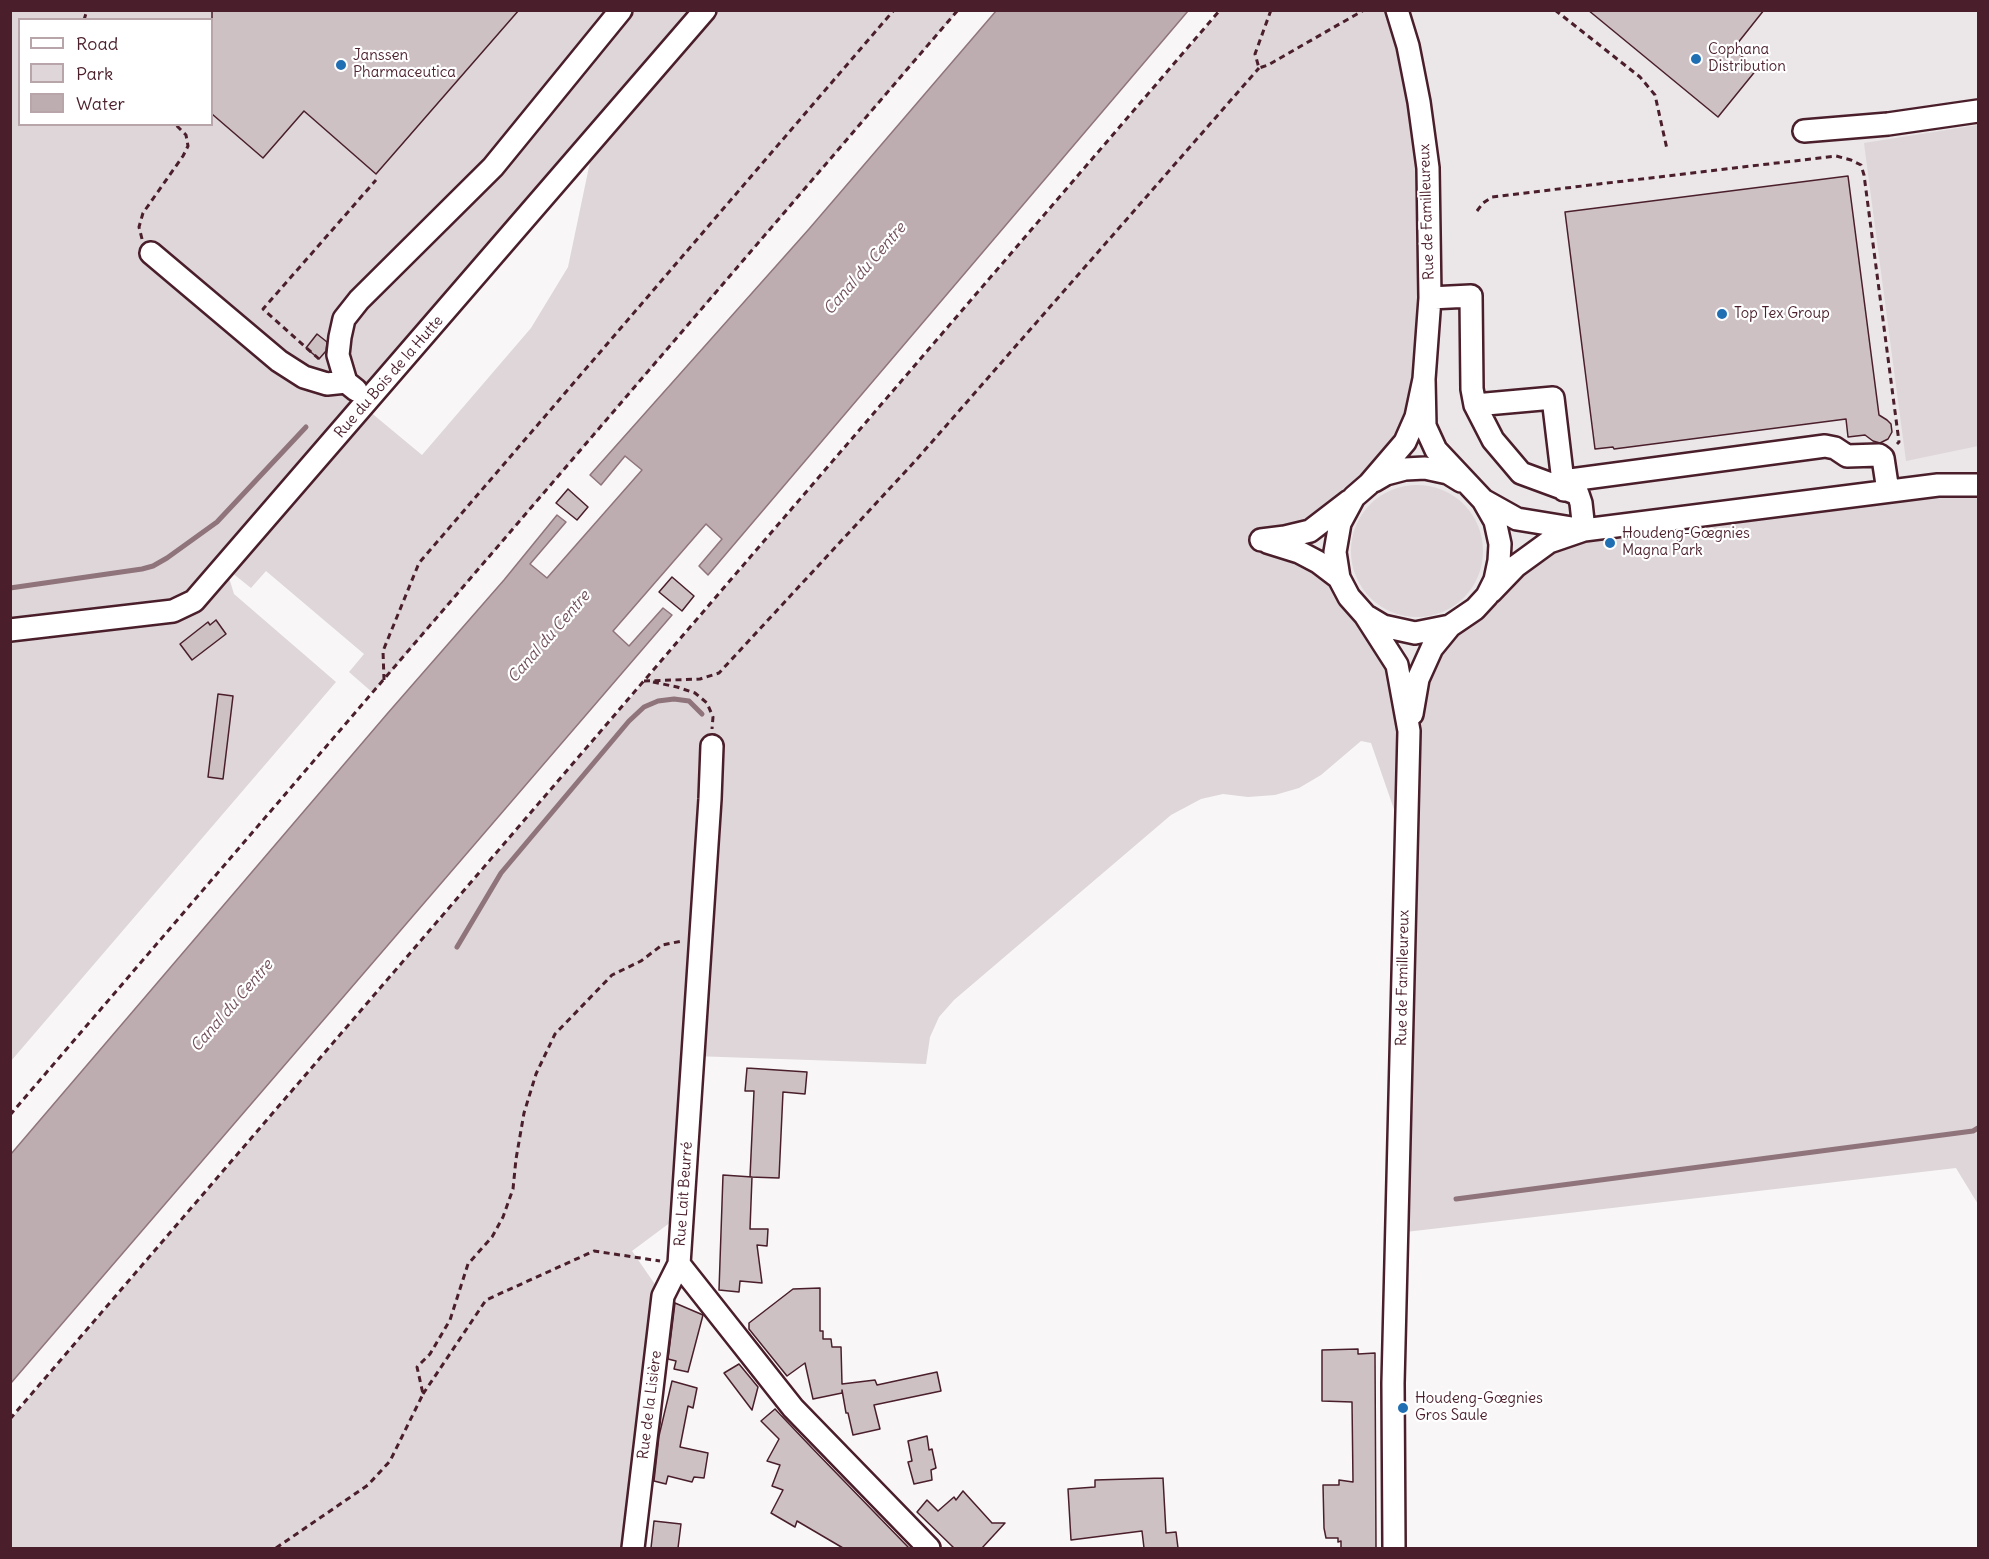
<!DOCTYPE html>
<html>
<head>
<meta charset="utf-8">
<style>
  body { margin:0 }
  #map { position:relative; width:1989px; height:1559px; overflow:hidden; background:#f8f6f7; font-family:Delius,sans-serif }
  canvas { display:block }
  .frame { position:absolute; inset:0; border:12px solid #4a1f2b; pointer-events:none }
  .legend { position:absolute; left:18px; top:18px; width:195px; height:108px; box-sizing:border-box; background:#fff; border:2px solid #b7a5aa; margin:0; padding:8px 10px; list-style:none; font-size:18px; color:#4a1f2b }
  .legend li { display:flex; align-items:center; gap:12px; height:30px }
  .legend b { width:30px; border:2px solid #b7a5aa }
</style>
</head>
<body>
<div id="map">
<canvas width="1989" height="1559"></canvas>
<div class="frame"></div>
<ul class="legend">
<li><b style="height:8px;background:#fff"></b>Road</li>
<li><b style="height:16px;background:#ded6d9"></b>Park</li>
<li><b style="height:16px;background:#bdadb0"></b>Water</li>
</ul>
</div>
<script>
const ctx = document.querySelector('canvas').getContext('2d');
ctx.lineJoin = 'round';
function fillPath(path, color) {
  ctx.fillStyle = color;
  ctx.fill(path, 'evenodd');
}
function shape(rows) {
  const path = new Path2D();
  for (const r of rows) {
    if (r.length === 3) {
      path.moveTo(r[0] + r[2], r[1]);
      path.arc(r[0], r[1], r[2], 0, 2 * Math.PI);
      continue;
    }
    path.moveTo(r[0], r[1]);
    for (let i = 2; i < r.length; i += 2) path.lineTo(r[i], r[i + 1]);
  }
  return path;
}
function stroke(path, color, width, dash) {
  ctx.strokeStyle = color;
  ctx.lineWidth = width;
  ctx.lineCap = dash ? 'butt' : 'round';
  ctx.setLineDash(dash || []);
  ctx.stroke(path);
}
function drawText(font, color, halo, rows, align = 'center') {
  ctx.font = font + ' Delius,sans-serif';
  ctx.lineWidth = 4.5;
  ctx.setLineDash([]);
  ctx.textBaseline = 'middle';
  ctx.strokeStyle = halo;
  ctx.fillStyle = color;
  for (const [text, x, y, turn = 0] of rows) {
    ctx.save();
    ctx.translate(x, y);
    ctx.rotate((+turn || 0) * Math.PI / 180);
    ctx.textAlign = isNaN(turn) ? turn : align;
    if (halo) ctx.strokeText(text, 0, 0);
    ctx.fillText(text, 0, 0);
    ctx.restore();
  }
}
const built = shape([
  [1397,11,1978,11,1978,1204,1956,1168,1471,750,805,673]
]);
const green = shape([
  [10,11,958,11,373,693,349,672,364,654,266,571,251,588,226,568,234,594,336,682,11,1061],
  [20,20,212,20,212,124,20,124],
  [591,143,590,162,568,267,531,328,422,455,363,406],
  [1220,11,1397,11,1428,168,1416,417,1369,484,1285,537,1318,562,1385,643,1409,728,1432,648,1549,542,1978,485,1978,1204,1956,1168,1397,1233,1406,844,1371,743,1361,741,1321,775,1299,788,1275,795,1248,797,1223,794,1201,799,1171,815,954,1000,939,1017,930,1037,926,1064,693,1056,683,1213,632,1251,663,1296,633,1548,11,1548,11,1419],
  [1978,125,1978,446,1906,461,1864,143],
  [1417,551,66]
]);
const water = shape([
  [996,11,1188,11,708,575,699,566,722,539,706,524,613,631,629,646,663,608,672,615,11,1383,11,1154,387,714,504,580,557,515,566,522,530,564,547,578,642,470,625,456,601,485,590,475,809,229,996,11]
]);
const stream = shape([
  [10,588,142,569,153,566,167,558,217,522,306,427],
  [457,947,501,873,629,721,644,707,658,701,674,699,689,701,702,714],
  [1456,1199,1973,1131,1978,1128]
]);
const building = shape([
  [212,10,519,10,376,174,304,111,263,158,212,114,212,10],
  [1588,10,1764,10,1733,49,1757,69,1718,117,1588,10],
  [1848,176,1879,415,1887,420,1891,424,1892,432,1888,439,1880,443,1873,441,1865,435,1848,437,1846,419,1614,449,1613,447,1595,449,1565,212,1848,176],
  [317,334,327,342,326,351,319,359,306,348,317,334],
  [568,489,588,507,577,520,556,503,568,489],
  [672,577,694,596,682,611,659,592,672,577],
  [216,620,226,634,192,660,180,644,208,622,210,625,216,620],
  [218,694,233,696,223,779,208,777,218,694],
  [747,1068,807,1072,805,1094,783,1092,779,1178,750,1177,754,1091,745,1091,747,1068],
  [723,1175,752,1177,750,1229,768,1229,767,1246,757,1245,762,1283,740,1281,739,1292,719,1290,723,1175],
  [820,1288,820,1331,823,1331,823,1339,831,1339,832,1347,841,1347,842,1384,875,1380,877,1385,937,1372,941,1391,874,1405,880,1429,853,1435,848,1413,846,1413,842,1390,842,1393,813,1399,805,1363,787,1376,749,1329,749,1323,793,1289,820,1288],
  [675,1303,703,1315,688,1372,674,1369,676,1361,668,1359,675,1303],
  [1358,1349,1358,1354,1375,1353,1376,1548,1341,1548,1341,1541,1338,1542,1338,1538,1326,1538,1324,1528,1323,1485,1339,1485,1339,1480,1353,1482,1352,1402,1322,1401,1322,1350,1358,1349],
  [739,1364,758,1387,752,1410,724,1373,739,1364],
  [672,1381,697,1388,693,1408,688,1406,680,1447,708,1453,704,1478,694,1477,692,1482,668,1476,666,1484,654,1481,659,1436,672,1381],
  [775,1409,812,1448,909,1548,843,1548,797,1521,795,1527,771,1513,783,1490,772,1486,780,1465,767,1461,779,1439,761,1421,775,1409],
  [927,1436,929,1450,932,1449,936,1468,931,1470,932,1480,914,1484,908,1462,912,1461,908,1441,927,1436],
  [1163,1478,1166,1533,1176,1532,1178,1548,1144,1548,1142,1531,1071,1540,1068,1489,1095,1487,1095,1480,1163,1478],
  [963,1491,992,1523,1005,1523,982,1548,954,1548,917,1512,927,1500,938,1511,954,1497,956,1500,963,1491],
  [654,1521,681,1524,678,1548,651,1548,654,1521]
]);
const path = shape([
  [1271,10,1255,54,1259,68,1268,65,1364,10],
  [1555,10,1640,77,1655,95,1667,149],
  [84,20,87,10],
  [1477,211,1483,203,1492,197,1599,184,1836,156,1851,160,1861,165,1864,175,1899,442,1897,444],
  [142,239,139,227,143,213,183,156,188,146,186,135,175,124],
  [319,359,263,309,376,180],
  [384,680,383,651,419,563,894,10],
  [644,681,700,679,719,673,917,459,1259,68],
  [653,682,677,687,695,693,707,703,713,717,712,729],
  [10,1115,958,10],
  [423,1394,486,1300,594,1251,660,1261],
  [10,1419,1220,10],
  [276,1548,368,1485,390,1461,423,1394,417,1367,430,1354,450,1320,468,1264,492,1237,503,1217,513,1189,516,1159,524,1113,536,1074,555,1034,612,975,641,961,662,945,682,941]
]);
const minor = shape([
  [1804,131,1888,124,1978,111],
  [151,253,279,361,304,377,327,384,346,382,356,390],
  [1430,298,1471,296,1472,389,1475,405,1493,440,1521,473,1578,494,1581,503,1584,530],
  [346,382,338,355,340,337,344,319,359,300,493,167,621,10],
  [1475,405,1553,398,1564,490],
  [1374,481,1386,474,1405,469,1425,468,1448,473,1461,481],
  [1563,481,1825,446,1835,448,1847,456,1879,455,1883,458,1888,491],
  [1483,500,1517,519,1578,529],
  [1261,540,1285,537,1310,531,1349,501],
  [1267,542,1299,552,1318,562,1339,578],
  [1491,592,1516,566,1549,542,1584,530,1938,485,1978,485],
  [1368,617,1383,626,1415,633,1450,626,1475,609,1487,596,1495,580,1499,561,1500,544,1495,521,1483,500,1436,450,1425,426,1424,379,1430,298,1428,168,1419,102,1408,46,1397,10],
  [10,630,173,611,194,601,705,10],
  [1412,714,1418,679,1432,648,1450,626],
  [712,746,710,799,679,1264,793,1408,929,1548],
  [633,1548,663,1296,679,1264],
  [1394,1548,1393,1383,1409,731,1397,665,1365,615,1349,597,1339,578,1335,552,1340,523,1354,497,1369,484,1405,442,1416,417,1424,379]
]);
const markers = [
  [1696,59,6,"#1f6fb2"],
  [341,65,6,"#1f6fb2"],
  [1722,314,6,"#1f6fb2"],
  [1610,543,6,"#1f6fb2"],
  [1403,1408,6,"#1f6fb2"]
];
const poiNames = [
  ["Cophana",1708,50],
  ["Distribution",1708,67],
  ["Janssen",353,56],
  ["Pharmaceutica",353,73],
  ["Top Tex Group",1734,314],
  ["Houdeng-Gœgnies",1622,534],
  ["Magna Park",1622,551],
  ["Houdeng-Gœgnies",1415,1399],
  ["Gros Saule",1415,1416]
];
const streetNames = [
  ["Rue de Familleureux",1427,212,-92],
  ["Rue du Bois de la Hutte",389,377,-49],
  ["Rue de Familleureux",1403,978,-89],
  ["Rue Lait Beurré",684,1194,-86],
  ["Rue de la Lisière",650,1405,-83]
];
const waterNames = [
  ["Canal du Centre",865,269,-49],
  ["Canal du Centre",549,637,-49],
  ["Canal du Centre",232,1006,-49]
];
fillPath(built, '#ebe6e8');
fillPath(green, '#ded6d9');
fillPath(water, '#bdadb0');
stroke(water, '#8f747b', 1.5);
stroke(stream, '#8f747b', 5);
fillPath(building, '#cdc1c4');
stroke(building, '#4a1f2b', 1.5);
stroke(minor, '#4a1f2b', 26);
stroke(path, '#4a1f2b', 3, [6, 4.5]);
stroke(minor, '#fff', 21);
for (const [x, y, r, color] of markers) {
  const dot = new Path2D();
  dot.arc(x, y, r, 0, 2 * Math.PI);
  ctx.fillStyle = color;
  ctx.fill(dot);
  stroke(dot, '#fff', 2);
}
drawText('15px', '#4a1f2b', '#fff', poiNames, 'left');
drawText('15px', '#4a1f2b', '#fff', streetNames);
drawText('italic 16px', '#72515a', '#fff', waterNames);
</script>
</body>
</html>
